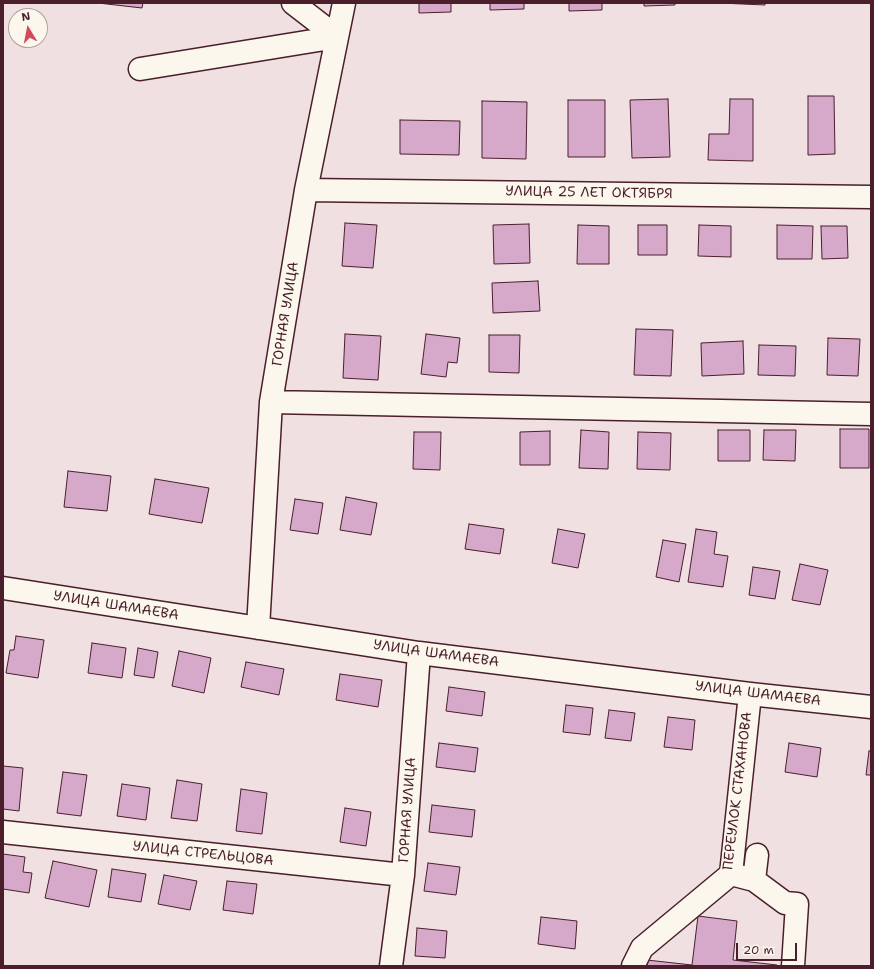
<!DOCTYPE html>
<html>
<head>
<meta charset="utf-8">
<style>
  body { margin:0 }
  #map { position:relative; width:874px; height:969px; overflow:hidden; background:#f0e0e2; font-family:"Shantell Sans",sans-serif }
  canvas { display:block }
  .frame { position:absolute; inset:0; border:4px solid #4a1f2b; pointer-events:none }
  .north { position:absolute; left:8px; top:8px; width:40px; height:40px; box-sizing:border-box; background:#fbf7ec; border:1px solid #b4a19f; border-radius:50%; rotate:350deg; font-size:11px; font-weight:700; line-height:16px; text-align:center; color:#4a1f2b }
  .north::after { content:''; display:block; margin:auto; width:14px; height:18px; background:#d1495b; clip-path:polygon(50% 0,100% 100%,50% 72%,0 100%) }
  .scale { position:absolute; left:736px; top:943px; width:61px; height:18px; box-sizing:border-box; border:2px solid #4a1f2b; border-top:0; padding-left:5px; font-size:12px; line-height:14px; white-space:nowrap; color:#4a1f2b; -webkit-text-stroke:3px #fbf7ec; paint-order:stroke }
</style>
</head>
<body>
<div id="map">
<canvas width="874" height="969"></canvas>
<div class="frame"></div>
<div class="north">N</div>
<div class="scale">20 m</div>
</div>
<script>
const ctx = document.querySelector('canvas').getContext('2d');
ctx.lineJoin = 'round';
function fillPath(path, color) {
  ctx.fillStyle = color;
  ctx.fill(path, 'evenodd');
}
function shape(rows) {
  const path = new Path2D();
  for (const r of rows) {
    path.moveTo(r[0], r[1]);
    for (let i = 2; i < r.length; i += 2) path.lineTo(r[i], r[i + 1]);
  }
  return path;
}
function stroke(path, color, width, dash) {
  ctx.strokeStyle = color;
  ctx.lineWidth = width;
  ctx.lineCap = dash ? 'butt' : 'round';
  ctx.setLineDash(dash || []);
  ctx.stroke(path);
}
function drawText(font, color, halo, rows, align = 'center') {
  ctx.font = font + ' "Shantell Sans",sans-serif';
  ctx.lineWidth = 3.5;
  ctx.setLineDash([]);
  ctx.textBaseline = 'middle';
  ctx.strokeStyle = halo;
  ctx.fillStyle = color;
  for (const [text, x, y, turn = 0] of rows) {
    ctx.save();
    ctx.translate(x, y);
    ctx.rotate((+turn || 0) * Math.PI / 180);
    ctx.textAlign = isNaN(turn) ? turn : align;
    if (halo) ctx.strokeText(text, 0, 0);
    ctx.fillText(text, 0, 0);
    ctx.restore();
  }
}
const building = shape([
  [98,3,143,3,142,8,98,3],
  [419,3,451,3,451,12,419,13,419,3],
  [490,3,524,3,524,9,490,10,490,3],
  [569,3,602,3,602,10,569,11,569,3],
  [644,3,675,3,675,5,644,6,644,3],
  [719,3,765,3,765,5,719,3],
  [808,96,834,96,835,154,808,155,808,96],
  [668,99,670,157,632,158,630,100,668,99],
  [730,99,753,99,753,161,708,160,709,134,729,134,730,99],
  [568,100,605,100,605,157,568,157,568,100],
  [482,101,527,102,526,159,482,158,482,101],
  [400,120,460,121,459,155,400,154,400,120],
  [345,223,377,225,373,268,342,266,345,223],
  [529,224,530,263,494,264,493,225,529,224],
  [578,225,609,226,609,264,577,264,578,225],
  [638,225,667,225,667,255,638,255,638,225],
  [699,225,731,226,731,257,698,256,699,225],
  [777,225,813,226,812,259,777,259,777,225],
  [821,226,847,226,848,258,822,259,821,226],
  [538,281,540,311,493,313,492,283,538,281],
  [636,329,673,330,671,376,634,375,636,329],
  [345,334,381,336,378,380,343,378,345,334],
  [426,334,460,338,457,363,448,362,446,377,421,374,426,334],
  [489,335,520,335,519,373,489,372,489,335],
  [828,338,860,339,858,376,827,375,828,338],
  [743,341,744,374,702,376,701,343,743,341],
  [759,345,796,346,795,376,758,375,759,345],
  [840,429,869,429,869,468,840,468,840,429],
  [581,430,609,432,608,469,579,468,581,430],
  [718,430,750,430,750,461,718,461,718,430],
  [764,430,796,430,795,461,763,460,764,430],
  [550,431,550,465,520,465,520,432,550,431],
  [414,432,441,432,440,470,413,469,414,432],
  [638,432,671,433,670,470,637,469,638,432],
  [68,471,111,476,107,511,64,507,68,471],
  [155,479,209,488,202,523,149,514,155,479],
  [346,497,377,503,371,535,340,530,346,497],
  [295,499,323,503,318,534,290,530,295,499],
  [469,524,504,529,500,554,465,549,469,524],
  [558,529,585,534,578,568,552,563,558,529],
  [696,529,717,532,714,554,728,556,723,587,688,582,696,529],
  [663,540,686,544,679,582,656,577,663,540],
  [800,564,828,570,820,605,792,600,800,564],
  [753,567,780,571,775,599,749,595,753,567],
  [16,636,44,640,38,678,6,673,10,650,14,650,16,636],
  [92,643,126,648,122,678,88,673,92,643],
  [138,648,158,652,154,678,134,675,138,648],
  [179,651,211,658,204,693,172,686,179,651],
  [246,662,284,669,279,695,241,687,246,662],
  [340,674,382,680,378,707,336,700,340,674],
  [449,687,485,692,482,716,446,711,449,687],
  [566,705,593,708,590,735,563,732,566,705],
  [609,710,635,713,631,741,605,738,609,710],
  [668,717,695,720,692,750,664,747,668,717],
  [439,743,478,748,475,772,436,767,439,743],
  [789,743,821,748,817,777,785,772,789,743],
  [869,751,871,751,871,775,866,775,869,751],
  [3,766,23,768,19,811,3,809,3,766],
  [63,772,87,775,81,816,57,813,63,772],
  [177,780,202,784,197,821,171,818,177,780],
  [122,784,150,788,146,820,117,816,122,784],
  [241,789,267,793,262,834,236,831,241,789],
  [432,805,475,810,472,837,429,832,432,805],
  [345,808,371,812,366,846,340,842,345,808],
  [3,854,25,857,23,872,32,873,29,893,3,889,3,854],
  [53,861,97,870,89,907,45,898,53,861],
  [428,863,460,867,456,895,424,891,428,863],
  [112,869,146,874,141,902,108,897,112,869],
  [164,875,197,881,190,910,158,904,164,875],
  [227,881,257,884,253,914,223,910,227,881],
  [698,916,737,921,733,960,777,965,777,966,647,966,647,960,692,965,698,916],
  [541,917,577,921,575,949,538,944,541,917],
  [417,928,447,931,445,958,415,956,417,928]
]);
const minor = shape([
  [293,3,337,37],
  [140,69,337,37],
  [306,190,871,197],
  [271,402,871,414],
  [3,588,419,653,750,694,871,707],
  [258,628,271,402,306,190,344,3],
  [3,832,403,875],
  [731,874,754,880,785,903,797,904,793,966],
  [754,880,757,855],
  [391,966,403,875,419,653],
  [633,966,642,948,731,874,750,694]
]);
const streetNames = [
  ["УЛИЦА 25 ЛЕТ ОКТЯБРЯ",589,193,1],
  ["ГОРНАЯ УЛИЦА",286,314,-81],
  ["УЛИЦА ШАМАЕВА",116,606,9],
  ["УЛИЦА ШАМАЕВА",436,654,8],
  ["УЛИЦА ШАМАЕВА",758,694,7],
  ["ПЕРЕУЛОК СТАХАНОВА",738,791,-83],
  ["ГОРНАЯ УЛИЦА",408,810,-86],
  ["УЛИЦА СТРЕЛЬЦОВА",203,854,6]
];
fillPath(building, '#d6a9cb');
stroke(building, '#4a1f2b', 1);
stroke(minor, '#4a1f2b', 25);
stroke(minor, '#fbf7ec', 22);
drawText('14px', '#4a1f2b', '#fbf7ec', streetNames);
</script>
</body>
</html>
